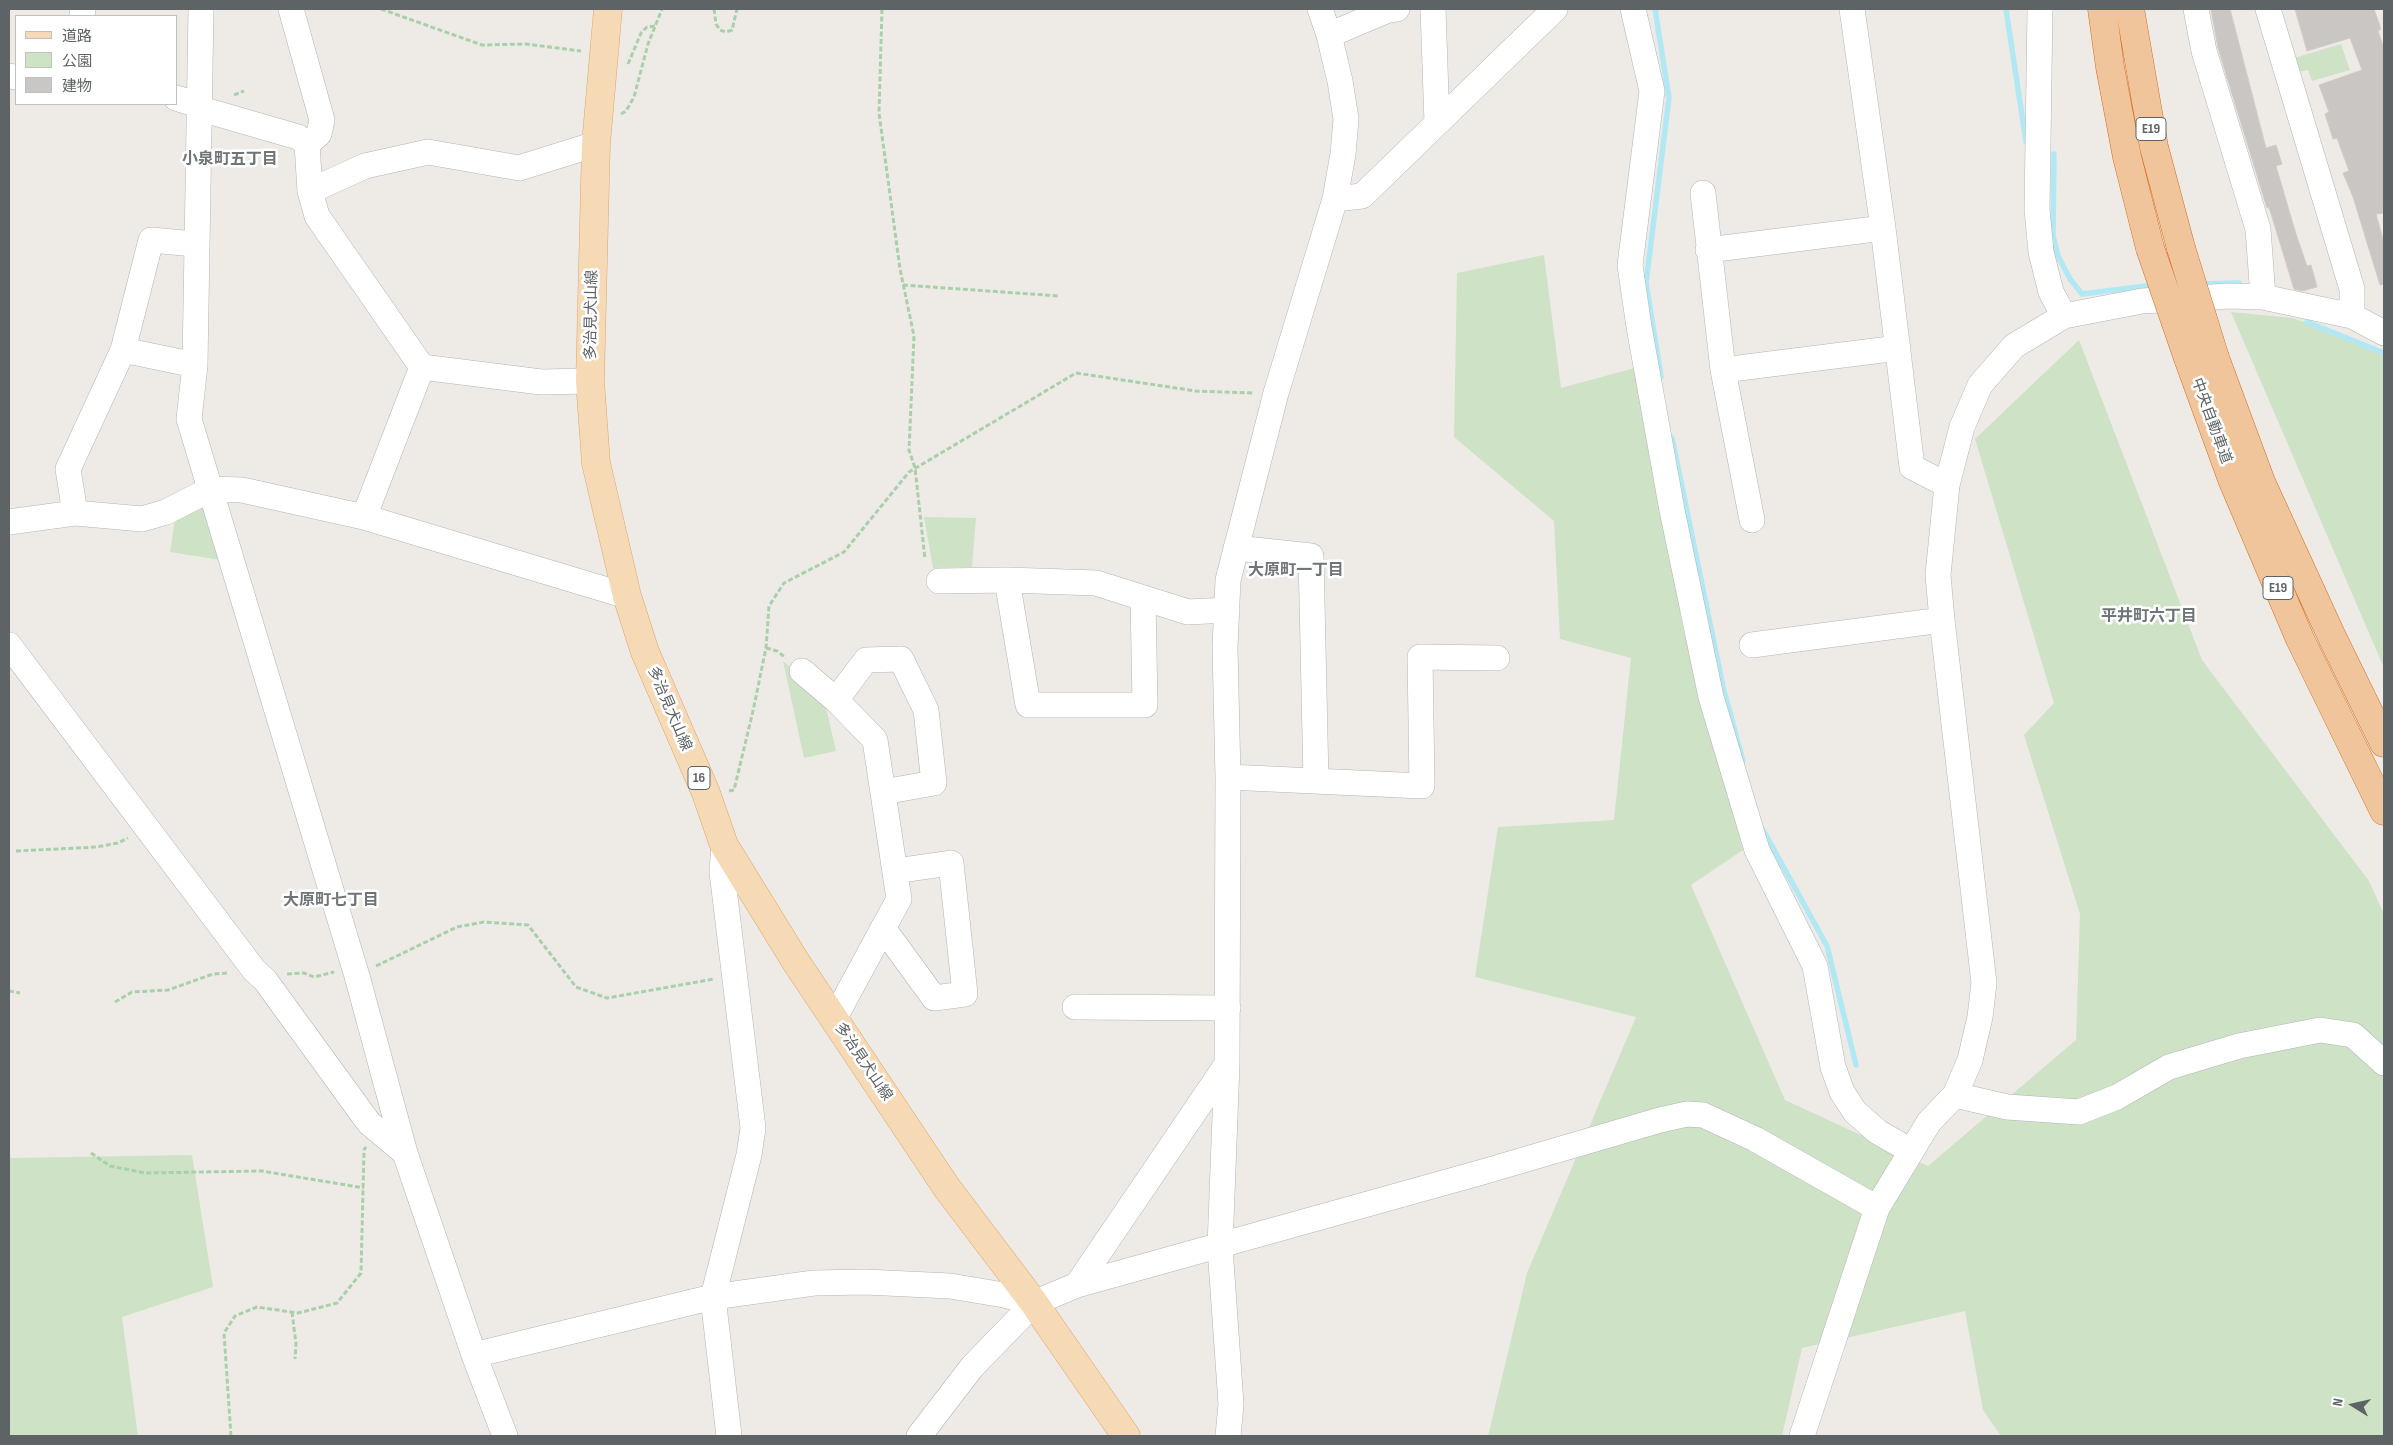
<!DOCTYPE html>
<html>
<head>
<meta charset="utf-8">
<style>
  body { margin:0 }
  #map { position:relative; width:2393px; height:1445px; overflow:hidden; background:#eeebe7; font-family:"Sofia Sans Condensed","Noto Sans JP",sans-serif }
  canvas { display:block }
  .frame { position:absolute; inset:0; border:10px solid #5e6365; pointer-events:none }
  .legend { position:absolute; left:15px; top:15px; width:162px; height:90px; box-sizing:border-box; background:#fff; border:1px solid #bfc1c1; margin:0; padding:6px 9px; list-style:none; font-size:15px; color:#5e6365 }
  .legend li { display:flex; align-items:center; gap:10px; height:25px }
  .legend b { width:25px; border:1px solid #bfc1c1 }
  .north { position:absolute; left:2328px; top:1380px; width:50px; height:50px; -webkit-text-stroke:4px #fff; paint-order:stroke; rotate:280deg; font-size:14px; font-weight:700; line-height:20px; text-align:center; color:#5e6365 }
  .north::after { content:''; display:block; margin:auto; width:18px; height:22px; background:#5e6365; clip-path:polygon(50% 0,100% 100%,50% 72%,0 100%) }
</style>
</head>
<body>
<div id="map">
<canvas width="2393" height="1445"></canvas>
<div class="frame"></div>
<ul class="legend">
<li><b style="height:6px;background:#f5dab5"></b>道路</li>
<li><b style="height:14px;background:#cee2c6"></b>公園</li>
<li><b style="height:14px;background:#cac6c3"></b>建物</li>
</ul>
<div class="north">N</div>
</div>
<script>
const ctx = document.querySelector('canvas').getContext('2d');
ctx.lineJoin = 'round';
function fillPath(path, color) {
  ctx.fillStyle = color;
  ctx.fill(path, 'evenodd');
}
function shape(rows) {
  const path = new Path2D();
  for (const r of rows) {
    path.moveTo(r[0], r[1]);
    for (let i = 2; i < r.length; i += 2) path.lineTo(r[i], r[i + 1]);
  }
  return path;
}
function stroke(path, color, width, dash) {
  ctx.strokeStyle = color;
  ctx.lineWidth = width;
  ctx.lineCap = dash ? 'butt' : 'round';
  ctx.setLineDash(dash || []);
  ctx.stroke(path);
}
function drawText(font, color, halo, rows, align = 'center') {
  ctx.font = font + ' "Sofia Sans Condensed","Noto Sans JP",sans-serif';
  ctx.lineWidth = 5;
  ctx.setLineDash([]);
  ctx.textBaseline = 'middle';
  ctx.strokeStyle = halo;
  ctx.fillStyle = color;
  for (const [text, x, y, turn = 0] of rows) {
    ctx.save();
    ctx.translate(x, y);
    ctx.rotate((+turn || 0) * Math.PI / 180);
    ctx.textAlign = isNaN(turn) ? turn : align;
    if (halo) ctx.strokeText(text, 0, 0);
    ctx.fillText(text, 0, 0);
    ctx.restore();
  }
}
const green = shape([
  [2341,44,2350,70,2312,81,2308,70,2298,72,2294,58],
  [1544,255,1561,388,1638,367,1683,629,1743,850,1691,885,1785,1100,1928,1166,2076,1040,2080,914,2024,735,2054,703,1975,439,2079,340,2202,660,2369,881,2384,914,2384,1436,2001,1436,1983,1410,1965,1311,1802,1348,1782,1436,1488,1436,1527,1273,1636,1017,1475,977,1498,827,1614,820,1631,658,1560,639,1554,521,1454,437,1457,273],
  [2231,312,2292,318,2335,332,2384,353,2384,668],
  [210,499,227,561,170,552,176,513],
  [924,517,976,518,972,567,933,568],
  [783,661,823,694,836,751,804,758],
  [192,1155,213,1287,122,1317,138,1436,9,1436,9,1158]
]);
const stream = shape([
  [1655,9,1669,98,1646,283,1661,377],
  [2006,9,2026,142],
  [2054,154,2053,236,2058,256,2070,279,2082,294,2154,285],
  [2201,284,2239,283],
  [2307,322,2384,353],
  [1672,438,1723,687,1743,761],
  [1762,828,1827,946,1856,1065]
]);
const building = shape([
  [2211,9,2230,9,2266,148,2276,145,2282,164,2276,166,2296,234,2307,266,2311,265,2317,287,2302,291,2294,289,2269,207,2267,208,2218,48,2211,9],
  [2295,9,2374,9,2381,29,2378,31,2384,48,2384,213,2376,214,2384,243,2384,284,2380,285,2353,197,2343,173,2349,171,2337,138,2333,139,2325,114,2329,112,2319,85,2362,70,2350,38,2307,51,2295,9]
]);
const path = shape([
  [381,9,482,45,526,44,581,51],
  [714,9,716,24,720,30,726,32,732,30,737,9],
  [882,9,879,113,900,269,914,336,909,450,915,468,925,559],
  [628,64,641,33,647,27,655,26],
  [234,95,244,91],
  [621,114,626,111,634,97,648,44,662,9],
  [903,285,1059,296],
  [766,648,777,651,786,658],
  [729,791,734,790,753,711,766,648,769,606,784,583,844,552,909,472,1076,373,1196,391,1253,393],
  [16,851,96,847,118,843,128,838],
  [376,966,457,927,484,922,528,925,576,987,607,998,714,979],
  [287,974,304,973,314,977,334,972],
  [9,991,20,993],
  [115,1002,132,992,168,990,213,974,228,973],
  [91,1153,110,1166,145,1173,262,1171,364,1188],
  [292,1312,296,1344,295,1359],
  [231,1436,224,1333,235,1316,257,1307,298,1313,337,1303,361,1273,364,1150,366,1147]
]);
const minor = shape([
  [201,9,195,365,189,419,357,976,405,1153,474,1355,505,1436],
  [291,9,322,120,319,134,307,144],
  [1433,9,1437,123],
  [1633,9,1652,91,1630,265,1639,327,1672,510,1711,697,1757,850,1815,966,1833,1067,1842,1092,1855,1112,1878,1132,1911,1151],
  [1852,9,1883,228,1912,467,1947,485],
  [2040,9,2037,209,2041,252,2051,292,2064,316],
  [2196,9,2204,51,2258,229,2263,297],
  [2268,9,2352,289,2352,316],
  [82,16,83,9],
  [1329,35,1388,10,1397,9],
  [9,76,16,77],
  [176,98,192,103,208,111,298,137,307,144,310,191,317,216,422,367,541,382,590,381],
  [310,191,365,166,428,152,519,168,596,144],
  [1703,193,1723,370,1752,520],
  [1335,199,1362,196,1555,9],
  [1708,250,1883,228],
  [123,350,195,365],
  [1723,370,1898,348],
  [75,513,68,469,123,350,151,240,195,244],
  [364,517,422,367],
  [9,522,75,513,142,519,166,512,211,489,242,490,364,517,627,596],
  [1236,548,1311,556,1316,781],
  [1007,580,1028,705,1145,705,1143,598],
  [939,581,1007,580,1096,583,1188,612,1227,610],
  [9,645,254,970,265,980,369,1123,405,1153],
  [1752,645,1942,620],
  [802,671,836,700,875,740,899,899,834,1019],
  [836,700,866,660,901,659,926,710,934,783,883,792],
  [1228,777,1422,786,1420,657,1497,658],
  [724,845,722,872,753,1128,749,1155,713,1297,729,1436],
  [883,928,934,998,965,994,951,863,895,871],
  [1075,1007,1228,1008],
  [1955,1095,2007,1107,2079,1112,2117,1097,2169,1067,2239,1046,2320,1030,2353,1035,2384,1063],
  [1077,1285,1227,1064],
  [474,1355,713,1297,814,1283,865,1282,950,1286,1004,1295,1034,1303],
  [919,1436,972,1367,1034,1303,1077,1285,1479,1173,1660,1120,1687,1114,1703,1115,1755,1139,1877,1208],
  [1228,1436,1231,1404,1220,1247,1227,1064,1228,777,1225,648,1228,580,1276,393,1335,199,1343,154,1346,119,1340,81,1329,35,1320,9],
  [1802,1436,1877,1208,1929,1122,1955,1095,1970,1060,1980,1017,1984,983,1942,620,1938,575,1947,485,1962,427,1980,385,2014,346,2064,316,2142,301,2229,296,2263,297,2352,316,2384,333]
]);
const major = shape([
  [608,9,596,144,590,381,596,463,627,596,645,652,706,793,724,845,796,962,947,1188,1034,1303,1126,1436]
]);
const highway = shape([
  [2102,9,2110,67,2127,157,2150,248],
  [2130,9,2154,147,2181,248],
  [2188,358,2232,479,2300,639,2384,811],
  [2215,358,2261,482,2332,637,2384,743]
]);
const highwayBridge = shape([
  [2150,248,2188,358],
  [2181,248,2215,358]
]);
const shields = [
  [2151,129,30],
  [2278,588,30],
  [699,778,22]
];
const shieldNames = [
  ["E19",2151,129],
  ["E19",2278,588],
  ["16",699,778]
];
const streetNames = [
  ["多治見犬山線",592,315,-89],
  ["中央自動車道",2211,421,70],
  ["多治見犬山線",669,709,67],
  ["多治見犬山線",863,1062,56]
];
const neighbourhoodNames = [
  ["小泉町五丁目",230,160],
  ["大原町一丁目",1296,571],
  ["平井町六丁目",2149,617],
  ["大原町七丁目",331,901]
];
fillPath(green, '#cee2c6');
stroke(stream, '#b1e8f4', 5.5);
fillPath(building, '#cac6c3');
stroke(building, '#d2cbc6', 1);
stroke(minor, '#b1b5b7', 26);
stroke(major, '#dfa36e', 29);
stroke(highway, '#d76d1e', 29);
stroke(path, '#a9d0aa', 3, [5, 2.5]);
stroke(minor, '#fff', 25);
stroke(major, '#f5dab5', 28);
stroke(highway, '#f0c59c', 28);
stroke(highwayBridge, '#d76d1e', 29, []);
stroke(highwayBridge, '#f0c59c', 28);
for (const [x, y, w] of shields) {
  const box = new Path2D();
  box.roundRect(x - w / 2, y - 11.5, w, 23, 4);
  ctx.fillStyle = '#fff';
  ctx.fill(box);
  stroke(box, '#5e6365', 1);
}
drawText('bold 14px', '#5e6365', null, shieldNames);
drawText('15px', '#5e6365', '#fff', streetNames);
drawText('bold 16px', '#6f7577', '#fff', neighbourhoodNames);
</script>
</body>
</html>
